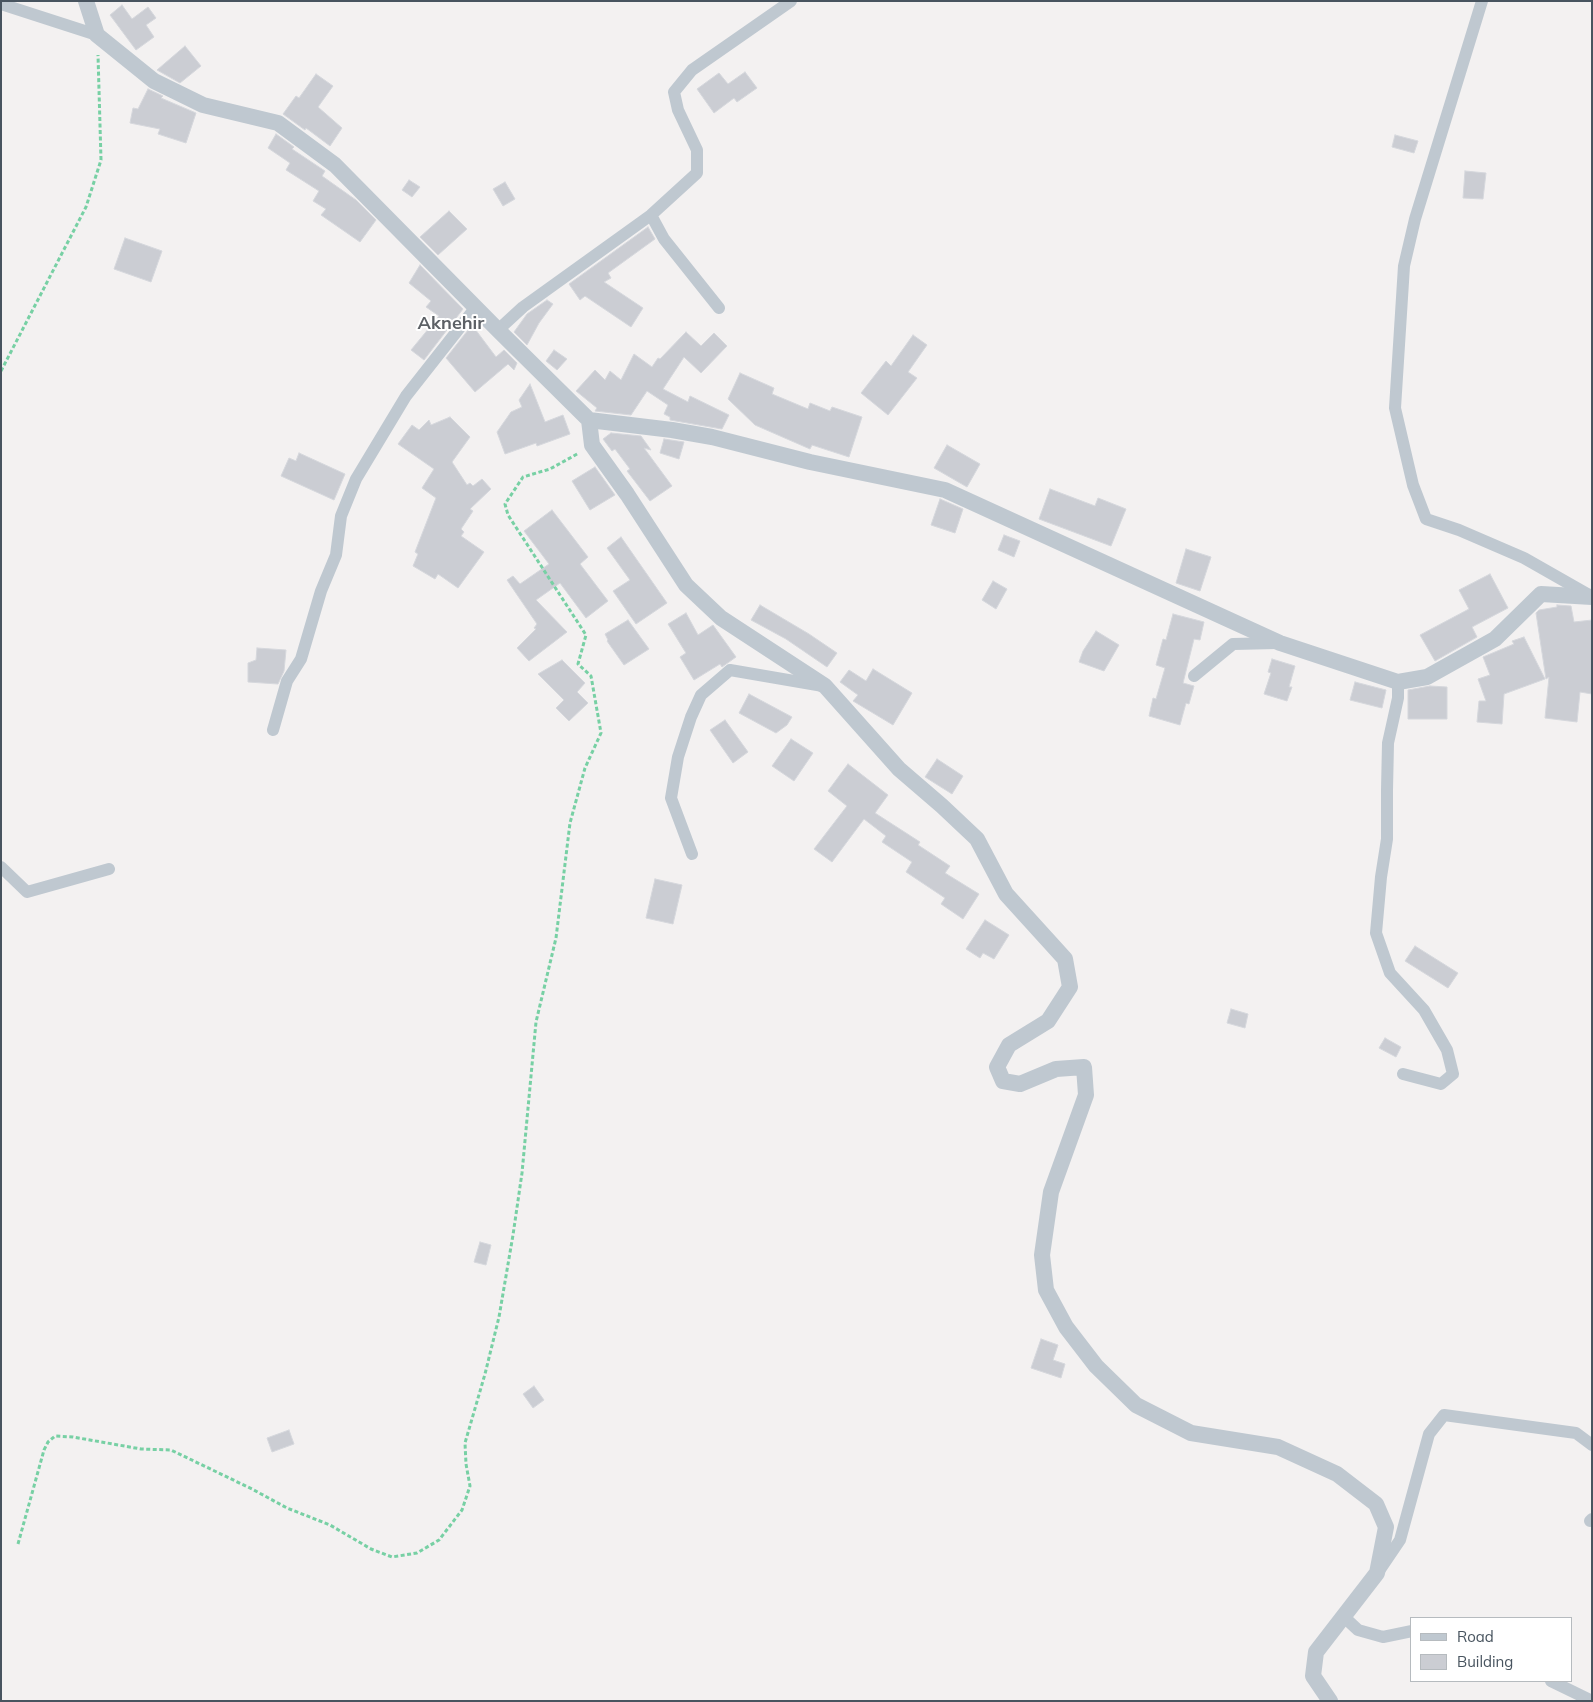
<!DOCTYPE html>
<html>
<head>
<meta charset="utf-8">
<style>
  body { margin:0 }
  #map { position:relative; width:1593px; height:1702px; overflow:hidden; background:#f3f1f1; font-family:Mulish,sans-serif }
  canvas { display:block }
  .frame { position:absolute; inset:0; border:2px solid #48545f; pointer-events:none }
  .legend { position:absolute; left:1410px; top:1617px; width:162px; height:65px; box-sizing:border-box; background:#fff; border:1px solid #b6bbbf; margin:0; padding:6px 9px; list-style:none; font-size:15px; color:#48545f }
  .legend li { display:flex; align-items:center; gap:10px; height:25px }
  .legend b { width:25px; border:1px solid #b6bbbf }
</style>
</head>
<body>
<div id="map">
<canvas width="1593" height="1702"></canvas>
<div class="frame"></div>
<ul class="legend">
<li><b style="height:6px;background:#bfc8d0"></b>Road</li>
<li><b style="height:14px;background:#cbcdd3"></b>Building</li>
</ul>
</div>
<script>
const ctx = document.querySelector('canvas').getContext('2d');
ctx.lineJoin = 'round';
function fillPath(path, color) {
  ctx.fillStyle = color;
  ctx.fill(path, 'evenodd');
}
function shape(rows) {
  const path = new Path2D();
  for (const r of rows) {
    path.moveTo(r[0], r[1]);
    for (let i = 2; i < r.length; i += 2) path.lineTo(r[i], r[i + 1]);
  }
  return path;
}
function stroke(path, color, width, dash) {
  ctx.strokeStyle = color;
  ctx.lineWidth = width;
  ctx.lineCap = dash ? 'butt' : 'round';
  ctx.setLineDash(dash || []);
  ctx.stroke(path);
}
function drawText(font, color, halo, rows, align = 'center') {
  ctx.font = font + ' Mulish,sans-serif';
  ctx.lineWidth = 4;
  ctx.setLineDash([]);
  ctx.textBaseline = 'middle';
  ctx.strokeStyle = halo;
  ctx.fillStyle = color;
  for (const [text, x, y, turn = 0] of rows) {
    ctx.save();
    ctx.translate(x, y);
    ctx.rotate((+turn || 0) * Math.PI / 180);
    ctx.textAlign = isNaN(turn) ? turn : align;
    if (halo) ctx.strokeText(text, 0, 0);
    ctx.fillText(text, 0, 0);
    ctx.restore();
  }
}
const building = shape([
  [122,5,132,19,148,7,156,18,146,25,154,37,136,50,110,15,122,5],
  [185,46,201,66,180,83,157,70,185,46],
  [745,72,757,88,737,102,734,98,714,113,697,89,719,73,728,84,745,72],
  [316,74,333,86,318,107,342,128,330,146,306,128,305,130,283,114,296,96,299,98,316,74],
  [148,89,163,96,161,98,196,113,186,143,158,134,160,129,130,123,133,108,138,109,148,89],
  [276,134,294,147,292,149,325,171,322,176,356,200,376,220,360,242,321,215,326,209,313,201,319,191,286,170,290,163,268,148,276,134],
  [1395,135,1418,141,1414,153,1392,147,1395,135],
  [1465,171,1486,173,1483,199,1463,198,1465,171],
  [409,180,420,187,412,197,402,190,409,180],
  [505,182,515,199,503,206,493,189,505,182],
  [449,211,467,229,438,255,420,237,449,211],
  [648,227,655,239,608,273,611,278,604,282,643,308,631,327,585,296,580,300,569,284,648,227],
  [125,238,162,251,151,282,114,269,125,238],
  [420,265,463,309,424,360,411,350,439,316,426,307,431,301,409,283,420,265],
  [547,300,553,304,539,323,527,345,514,332,527,314,547,300],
  [472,325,496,357,504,350,517,363,514,370,508,364,475,392,446,358,472,325],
  [686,332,701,346,714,333,727,346,701,373,684,357,663,389,688,402,690,396,729,415,722,429,670,420,670,417,664,414,668,405,647,391,631,415,595,411,597,408,576,391,595,370,605,380,610,371,621,380,634,354,652,367,658,358,660,359,686,332],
  [913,335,927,345,908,372,917,378,888,415,861,393,886,361,891,366,913,335],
  [554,350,567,359,557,370,546,361,554,350],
  [740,373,774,388,772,394,808,409,810,403,830,411,832,407,862,417,849,457,812,445,810,449,755,425,728,399,740,373],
  [530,384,545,422,563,415,570,434,537,446,536,443,505,454,497,432,511,412,522,407,519,400,530,384],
  [450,417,470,437,452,462,467,485,470,483,473,486,482,479,491,489,470,509,473,511,461,529,464,532,461,536,484,552,458,588,438,574,435,579,413,566,418,554,415,552,436,498,422,488,434,469,398,444,412,425,419,430,429,420,431,425,450,417],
  [611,433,641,436,651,450,644,448,672,486,650,501,627,471,630,469,615,449,612,451,603,439,611,433],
  [664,439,684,442,679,459,660,453,664,439],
  [947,445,980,464,967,487,934,468,947,445],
  [299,453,345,474,334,500,281,476,289,458,296,461,299,453],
  [595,467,615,495,590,510,572,481,595,467],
  [1050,489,1095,506,1098,498,1126,509,1111,546,1039,519,1050,489],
  [940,499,963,509,955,533,931,525,940,499],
  [552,510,588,557,580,564,608,601,586,618,560,583,536,600,567,632,529,661,517,648,536,629,534,628,537,624,507,580,513,576,520,584,549,564,524,531,552,510],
  [1004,535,1020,541,1014,557,998,550,1004,535],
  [621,537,667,603,636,624,613,591,630,580,607,548,621,537],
  [1186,549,1211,557,1200,591,1176,583,1186,549],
  [1490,574,1508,608,1472,627,1477,637,1435,661,1420,635,1469,609,1459,590,1490,574],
  [993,581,1007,589,996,609,982,600,993,581],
  [760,605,809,634,837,653,827,667,786,639,751,620,760,605],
  [1557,605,1571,606,1574,622,1592,620,1592,694,1580,692,1577,722,1545,718,1549,677,1546,679,1536,613,1539,610,1557,607,1557,605],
  [686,613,698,635,713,625,736,657,722,667,720,664,694,680,680,657,686,653,668,624,686,613],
  [1173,614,1204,622,1200,640,1194,639,1183,683,1194,686,1189,704,1186,703,1180,725,1149,716,1153,698,1156,699,1165,668,1156,665,1163,639,1166,640,1173,614],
  [628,620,649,649,624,665,607,641,608,640,605,634,628,620],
  [1096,631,1119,645,1104,671,1079,662,1083,651,1096,631],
  [1524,637,1545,679,1504,694,1502,724,1477,722,1479,701,1486,701,1478,679,1490,675,1483,657,1514,644,1512,641,1524,637],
  [257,648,286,650,284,671,278,684,248,682,248,663,256,660,257,648],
  [1272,659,1295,666,1289,687,1292,687,1287,701,1264,694,1271,673,1268,672,1272,659],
  [562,660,585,683,577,692,588,703,569,721,556,708,564,700,538,674,562,660],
  [873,669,912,693,893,725,853,701,858,695,840,682,849,670,866,681,873,669],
  [1355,682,1386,690,1382,708,1350,700,1355,682],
  [1430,686,1447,687,1447,719,1408,719,1408,690,1430,686],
  [749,694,792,717,787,725,776,733,739,713,749,694],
  [725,720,748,752,733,763,710,730,725,720],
  [791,739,813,753,794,781,772,766,791,739],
  [937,759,963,776,952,794,925,777,937,759],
  [848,764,888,795,875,813,920,842,918,845,950,866,945,873,979,894,963,919,941,904,945,898,906,872,912,862,882,842,886,836,864,819,832,862,814,849,847,806,828,791,848,764],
  [655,879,682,885,673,924,646,918,655,879],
  [985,920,1009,935,994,959,983,953,980,958,966,949,985,920],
  [1415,946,1458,973,1448,988,1405,961,1415,946],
  [1231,1009,1248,1014,1245,1028,1227,1023,1231,1009],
  [1385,1038,1401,1047,1396,1057,1379,1048,1385,1038],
  [480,1242,491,1245,486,1265,474,1262,480,1242],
  [1041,1339,1058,1345,1053,1360,1065,1364,1061,1378,1031,1368,1041,1339],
  [534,1386,544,1400,533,1408,523,1394,534,1386],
  [289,1430,294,1444,272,1452,267,1438,289,1430]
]);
const path = shape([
  [1,371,86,207,101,160,98,55],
  [18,1544,44,1450,48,1442,55,1436,73,1437,141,1449,171,1450,252,1489,287,1508,330,1525,371,1549,392,1557,417,1553,439,1540,462,1510,470,1486,466,1464,465,1443,485,1374,499,1317,513,1235,522,1173,536,1022,556,938,570,823,585,768,601,733,591,676,578,664,586,635,508,515,505,504,523,477,550,469,579,453]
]);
const minor = shape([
  [1482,1,1415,219,1404,266,1395,408,1413,485,1426,519,1459,530,1524,558,1589,595],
  [1,4,97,35],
  [651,215,664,239,719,308],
  [498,330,523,307,651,215,697,173,697,150,678,110,674,92,692,70,791,1],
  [1194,676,1233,644,1277,643],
  [1398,682,1398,698,1388,743,1387,790,1387,839,1381,877,1376,933,1390,973,1424,1010,1447,1050,1453,1074,1441,1084,1403,1074],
  [273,730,287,681,301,659,321,591,336,555,341,516,356,479,406,396,476,307],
  [692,854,671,798,678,757,691,717,701,695,730,670,823,686],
  [1,867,27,892,109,869],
  [1590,1521,1592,1519],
  [1379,1571,1400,1540,1429,1434,1444,1415,1576,1433,1592,1445],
  [1343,1616,1358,1630,1383,1637,1412,1631],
  [1551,1681,1592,1701]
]);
const tertiary = shape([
  [86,1,97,35,154,81,203,105,278,123,335,165,498,330,589,420,672,430,712,437,810,462,945,490,1280,643,1398,682,1427,677,1495,639,1541,594,1592,597],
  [589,420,592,445,627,494,686,585,721,618,825,686,899,769,942,806,977,839,1006,894,1065,959,1070,987,1048,1021,1009,1045,997,1067,1003,1081,1020,1084,1056,1069,1084,1067,1086,1095,1051,1192,1042,1255,1046,1290,1066,1327,1096,1366,1136,1405,1191,1433,1278,1447,1337,1474,1376,1504,1386,1527,1377,1573,1316,1652,1313,1676,1330,1701]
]);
const quarterNames = [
  ["Aknehir",451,324]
];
fillPath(building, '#cbcdd3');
stroke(building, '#d5d7dc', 1);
stroke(path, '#77d0a4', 3, [4, 2.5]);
stroke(minor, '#bfc8d0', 12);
stroke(tertiary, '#bfc8d0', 16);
drawText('bold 18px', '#5d6166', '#fff', quarterNames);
</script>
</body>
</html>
